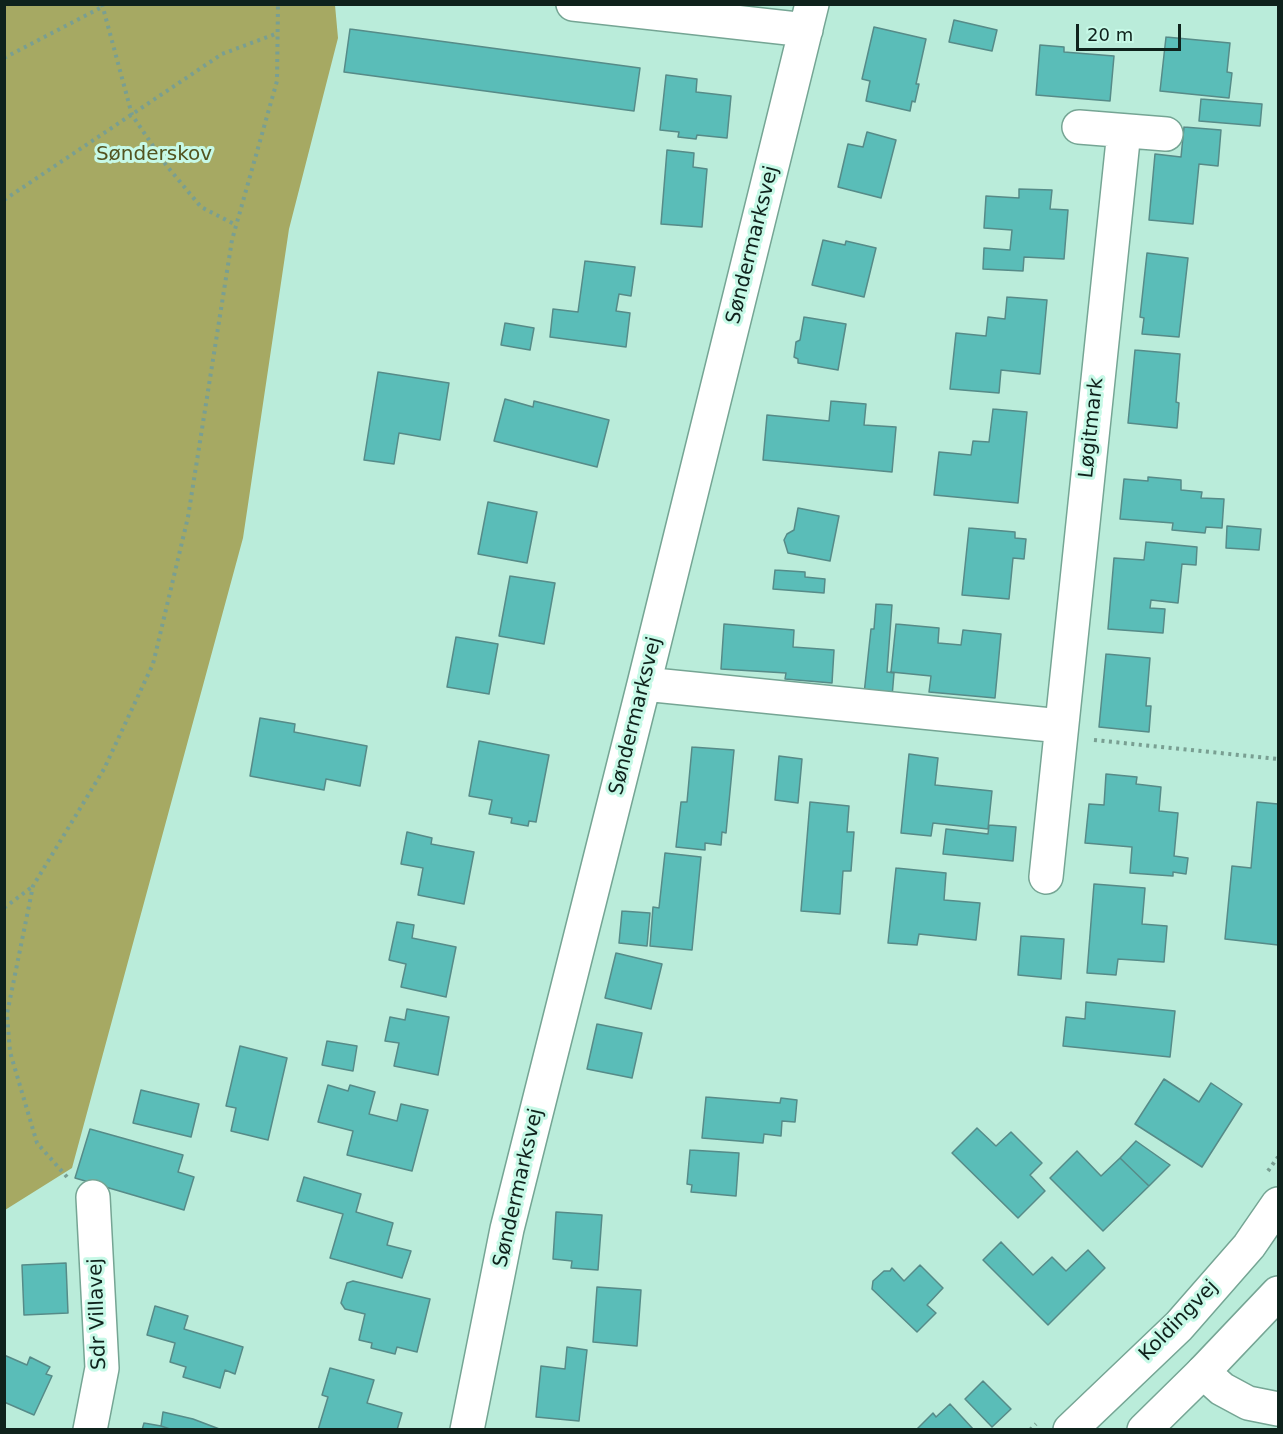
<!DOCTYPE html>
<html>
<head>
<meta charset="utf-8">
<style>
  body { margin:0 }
  #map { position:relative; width:1283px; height:1434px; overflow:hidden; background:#baecda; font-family:"DejaVu Sans",sans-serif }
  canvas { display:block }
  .frame { position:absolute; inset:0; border:6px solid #0f221c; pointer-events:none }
  .scale { position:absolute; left:1076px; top:24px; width:105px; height:27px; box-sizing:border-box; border:3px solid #0f221c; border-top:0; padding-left:8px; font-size:18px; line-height:21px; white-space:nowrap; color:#0f221c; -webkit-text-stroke:4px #c7f9e7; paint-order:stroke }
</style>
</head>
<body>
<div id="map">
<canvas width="1283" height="1434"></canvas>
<div class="frame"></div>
<div class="scale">20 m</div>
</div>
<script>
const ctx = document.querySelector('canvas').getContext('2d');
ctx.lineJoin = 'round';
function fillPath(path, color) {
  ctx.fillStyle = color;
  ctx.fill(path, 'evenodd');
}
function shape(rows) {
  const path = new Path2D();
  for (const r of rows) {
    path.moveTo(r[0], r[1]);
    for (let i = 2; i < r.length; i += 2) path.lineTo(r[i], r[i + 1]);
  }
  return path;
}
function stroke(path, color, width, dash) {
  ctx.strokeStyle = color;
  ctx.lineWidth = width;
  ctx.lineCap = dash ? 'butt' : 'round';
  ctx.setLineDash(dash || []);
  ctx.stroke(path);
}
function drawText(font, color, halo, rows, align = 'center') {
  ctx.font = font + ' "DejaVu Sans",sans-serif';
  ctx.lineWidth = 6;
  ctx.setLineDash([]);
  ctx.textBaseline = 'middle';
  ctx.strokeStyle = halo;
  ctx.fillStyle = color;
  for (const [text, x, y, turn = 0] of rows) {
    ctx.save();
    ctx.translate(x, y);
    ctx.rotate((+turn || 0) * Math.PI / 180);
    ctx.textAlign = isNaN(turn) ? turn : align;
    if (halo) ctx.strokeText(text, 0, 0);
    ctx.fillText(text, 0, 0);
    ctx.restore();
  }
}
const forest = shape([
  [5,4,335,5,338,38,289,229,243,538,72,1168,5,1210]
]);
const building = shape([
  [954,20,997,30,992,51,949,42,954,20],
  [874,27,926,39,916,84,919,84,915,102,912,101,910,111,866,101,870,81,862,79,874,27],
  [350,29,640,68,634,111,344,72,350,29],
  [1166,37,1230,43,1227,72,1232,73,1229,98,1160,91,1166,37],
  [1040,45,1064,47,1064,52,1114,56,1110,101,1036,95,1040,45],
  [666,75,697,79,696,92,731,96,727,138,697,135,696,139,678,137,679,132,660,130,666,75],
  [1201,99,1262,104,1260,126,1199,121,1201,99],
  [1184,127,1221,130,1218,166,1199,164,1193,224,1149,220,1155,154,1181,157,1184,127],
  [867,132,896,140,881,198,838,187,848,144,863,147,867,132],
  [667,150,694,153,693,167,707,169,702,227,661,224,667,150],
  [1019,189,1052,190,1050,209,1068,210,1064,259,1024,257,1023,271,983,269,984,248,1010,250,1012,230,984,228,986,196,1019,198,1019,189],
  [823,240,845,245,846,241,876,248,864,297,812,285,823,240],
  [1147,253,1188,258,1179,337,1142,334,1144,318,1140,317,1147,253],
  [585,261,635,267,631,296,619,294,616,311,630,313,626,347,550,337,553,309,578,312,585,261],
  [1007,297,1047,300,1040,374,1001,370,999,393,950,389,956,333,986,336,988,317,1005,319,1007,297],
  [804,317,846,324,838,370,798,363,798,359,794,357,796,342,800,340,804,317],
  [505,323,534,328,530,350,501,345,505,323],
  [1135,350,1180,354,1176,402,1179,403,1177,428,1128,423,1135,350],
  [378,372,449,383,440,440,399,433,394,464,364,460,378,372],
  [505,399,533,407,534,401,609,420,597,467,494,441,505,399],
  [831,401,866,404,864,425,896,427,892,472,763,460,767,415,829,421,831,401],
  [993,409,1027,412,1018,503,934,495,939,452,971,455,973,441,989,442,993,409],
  [1148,477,1181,480,1181,490,1202,492,1201,498,1224,499,1222,528,1206,527,1205,533,1172,530,1173,523,1120,519,1124,479,1148,481,1148,477],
  [488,502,537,512,527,563,478,554,488,502],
  [798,508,839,516,830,561,788,553,784,540,787,534,794,530,798,508],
  [1227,526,1261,529,1259,550,1226,548,1227,526],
  [969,528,1015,532,1015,538,1026,539,1024,559,1013,558,1009,599,962,595,969,528],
  [1146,542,1197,547,1196,565,1182,564,1178,603,1151,600,1150,608,1165,609,1163,633,1108,629,1114,558,1144,560,1146,542],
  [775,570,805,572,805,577,825,579,824,593,773,589,775,570],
  [510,576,555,583,544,644,499,636,510,576],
  [876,604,892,605,887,672,894,673,892,697,864,694,871,629,874,629,876,604],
  [724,624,794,630,793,647,834,650,832,683,785,679,786,673,721,669,724,624],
  [896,624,939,628,938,643,961,645,963,630,1001,634,995,698,929,692,931,676,891,672,896,624],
  [456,637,498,644,489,694,447,687,456,637],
  [1106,654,1150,658,1146,706,1151,706,1149,732,1099,727,1106,654],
  [260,718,295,724,294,732,367,746,360,786,326,779,324,790,250,776,260,718],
  [479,741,549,755,536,822,529,821,528,826,511,823,512,818,489,814,492,800,469,796,479,741],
  [692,747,734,750,726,833,722,832,721,845,705,843,705,850,676,847,681,802,687,802,692,747],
  [909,754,938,758,935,785,992,791,988,829,933,823,931,836,901,833,909,754],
  [779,756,802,759,798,803,775,800,779,756],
  [1106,774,1137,777,1136,784,1161,787,1159,811,1178,813,1174,856,1188,858,1186,874,1173,872,1173,876,1130,873,1132,847,1085,843,1089,804,1104,805,1106,774],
  [810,802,849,806,847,832,854,832,851,871,843,871,840,914,801,911,810,802],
  [1257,802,1278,804,1278,945,1225,939,1232,866,1251,868,1257,802],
  [989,825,1016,827,1013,861,943,854,946,829,988,834,989,825],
  [407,832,432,838,431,844,474,852,464,904,418,895,423,868,401,864,407,832],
  [665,853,701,857,692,950,650,946,653,907,659,908,665,853],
  [896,868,946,873,944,900,980,903,976,940,919,934,917,945,888,943,896,868],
  [1094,884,1145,888,1142,924,1167,926,1164,962,1118,959,1116,975,1087,973,1094,884],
  [622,911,650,913,647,946,619,943,622,911],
  [397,922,414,925,412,938,456,947,446,997,401,987,406,964,389,960,397,922],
  [1021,936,1064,939,1061,979,1018,975,1021,936],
  [616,953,662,964,651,1009,605,998,616,953],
  [1086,1002,1175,1011,1170,1057,1063,1046,1066,1017,1085,1019,1086,1002],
  [407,1009,449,1017,438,1075,394,1066,399,1043,385,1041,390,1017,405,1020,407,1009],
  [597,1024,642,1033,632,1078,587,1069,597,1024],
  [327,1041,357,1046,353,1071,322,1065,327,1041],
  [240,1046,287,1058,268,1140,231,1131,236,1108,226,1106,240,1046],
  [1164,1079,1199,1102,1211,1083,1242,1104,1202,1167,1135,1124,1164,1079],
  [328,1085,348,1091,350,1085,375,1092,369,1114,397,1121,401,1104,428,1110,412,1171,347,1155,353,1131,318,1122,328,1085],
  [141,1090,199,1104,191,1137,133,1123,141,1090],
  [706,1097,780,1103,781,1098,797,1100,795,1122,782,1121,781,1136,764,1134,763,1143,702,1138,706,1097],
  [977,1128,996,1146,1011,1132,1042,1163,1030,1175,1045,1191,1018,1218,952,1153,977,1128],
  [90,1129,183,1155,178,1172,194,1177,184,1210,75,1178,90,1129],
  [1136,1141,1170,1165,1149,1186,1120,1158,1136,1141],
  [690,1150,739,1153,736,1196,691,1192,692,1185,687,1184,690,1150],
  [1077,1151,1101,1176,1120,1158,1149,1186,1103,1231,1050,1178,1077,1151],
  [304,1177,361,1194,356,1212,393,1223,387,1245,411,1251,402,1278,330,1258,343,1214,297,1201,304,1177],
  [556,1212,602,1215,598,1270,571,1268,572,1261,553,1259,556,1212],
  [1001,1242,1033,1275,1052,1257,1066,1271,1088,1250,1105,1268,1048,1325,983,1260,1001,1242],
  [66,1263,68,1313,24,1315,22,1265,66,1263],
  [920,1265,943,1288,927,1305,936,1313,917,1332,872,1289,873,1281,884,1271,890,1271,892,1268,904,1281,920,1265],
  [353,1281,430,1299,417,1352,397,1347,395,1354,371,1348,372,1343,359,1340,365,1314,345,1309,341,1303,347,1283,353,1281],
  [597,1287,641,1290,637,1346,593,1342,597,1287],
  [155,1306,188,1316,184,1329,243,1347,235,1374,225,1370,220,1388,183,1377,186,1367,170,1362,175,1343,147,1335,155,1306],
  [567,1347,587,1350,579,1421,536,1417,541,1366,565,1369,567,1347],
  [4,1355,27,1365,30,1357,50,1367,46,1374,52,1376,34,1415,4,1402,4,1355],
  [330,1368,374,1380,367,1403,402,1413,397,1430,318,1430,328,1397,322,1395,330,1368],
  [983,1381,1011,1409,992,1427,965,1399,983,1381],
  [950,1404,974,1430,916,1430,933,1413,936,1417,950,1404],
  [163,1412,193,1419,222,1430,173,1430,161,1426,163,1412],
  [144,1423,161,1426,173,1430,142,1430,144,1423]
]);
const path = shape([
  [102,4,132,115,166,165,201,207,236,225],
  [4,58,102,7],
  [4,200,222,54,278,33],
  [1094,740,1278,759],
  [4,908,32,887],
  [1268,1171,1278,1157],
  [67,1177,37,1143,10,1052,7,1014,33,886,104,769,153,664,188,517,232,240,277,81,278,4],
  [1030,1430,1036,1424]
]);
const minor = shape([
  [573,4,806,30],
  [1079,127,1166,134],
  [644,684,1061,726],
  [1046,877,1124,131],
  [1203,1372,1222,1389,1248,1403,1278,1409],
  [90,1430,102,1368,93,1197],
  [467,1430,507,1229,644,684,812,4]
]);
const major = shape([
  [1070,1430,1179,1326,1249,1246,1278,1204],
  [1144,1430,1203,1372,1278,1293]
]);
const parkNames = [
  ["Sønderskov",154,155]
];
const streetNames = [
  ["Søndermarksvej",753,245,-76],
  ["Løgitmark",1092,428,-84],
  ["Søndermarksvej",636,716,-76],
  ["Søndermarksvej",519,1188,-77],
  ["Sdr Villavej",98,1314,-92],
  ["Koldingvej",1179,1321,-46]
];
fillPath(forest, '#a6a963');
fillPath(building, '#5abdb8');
stroke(building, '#568b88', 1.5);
stroke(minor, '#75a594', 36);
stroke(major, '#75a594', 36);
stroke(path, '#799f92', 4, [3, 4.5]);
stroke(minor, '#fff', 33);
stroke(major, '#fff', 33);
drawText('20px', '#535420', '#c7f9e7', parkNames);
drawText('20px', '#0f221c', '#c7f9e7', streetNames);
</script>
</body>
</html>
